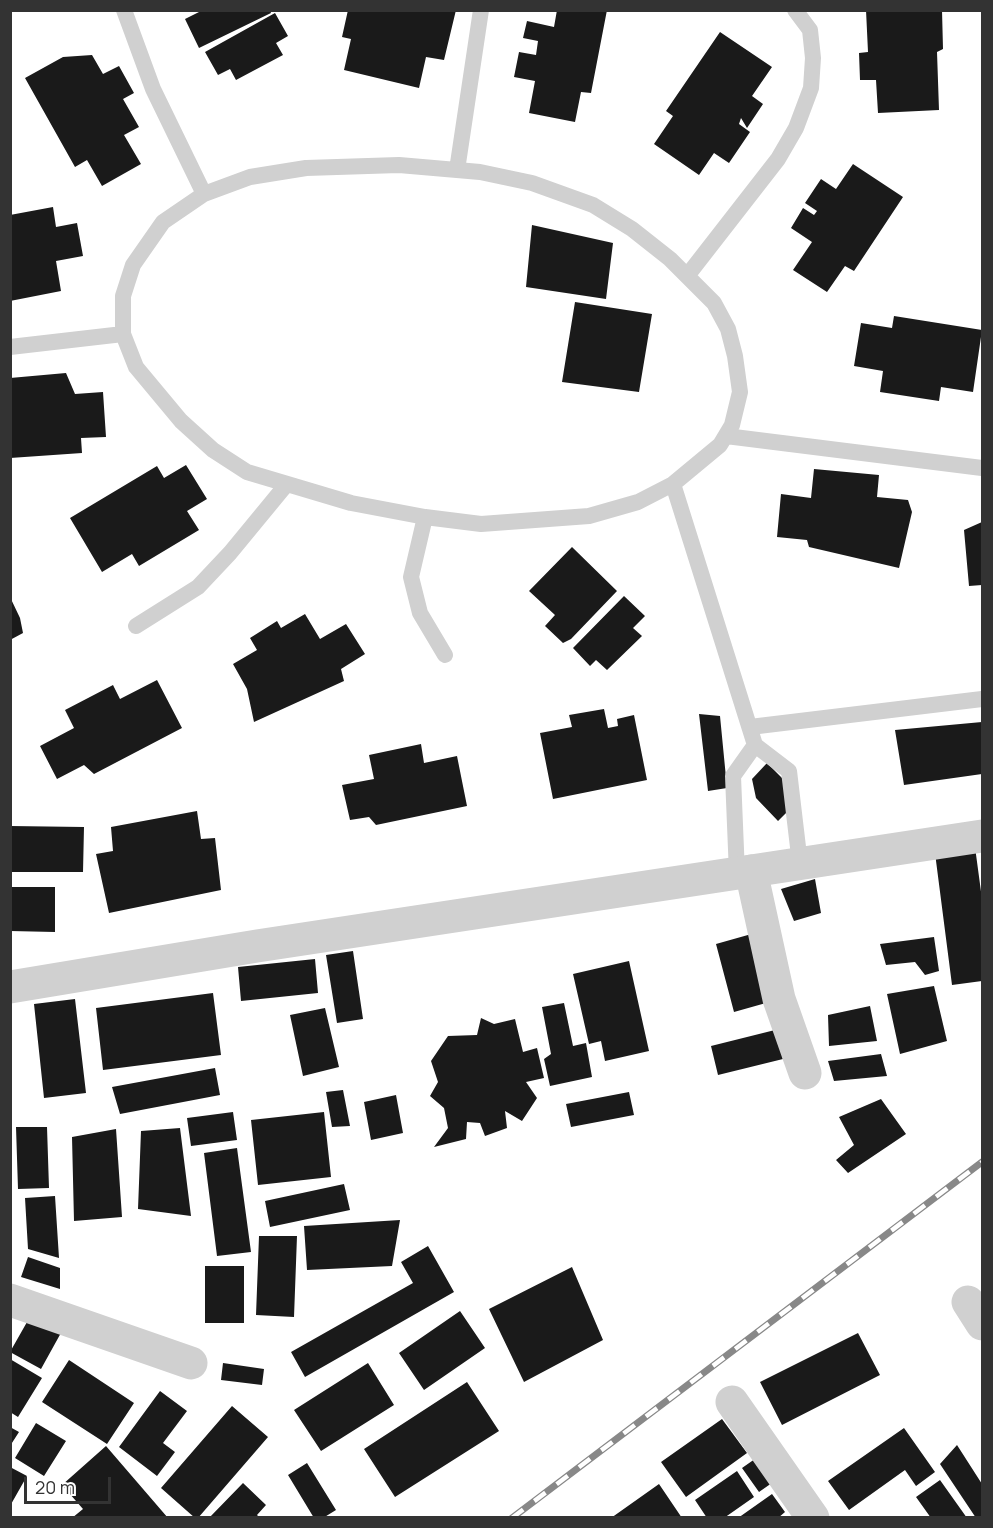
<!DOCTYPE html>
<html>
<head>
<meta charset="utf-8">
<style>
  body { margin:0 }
  #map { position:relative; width:993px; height:1528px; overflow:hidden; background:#fff; font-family:Manrope,sans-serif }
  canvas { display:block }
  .frame { position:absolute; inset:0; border:12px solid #333; pointer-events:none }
  .scale { position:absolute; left:24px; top:1477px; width:87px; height:27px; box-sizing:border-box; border:3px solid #333; border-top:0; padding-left:8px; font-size:18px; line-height:21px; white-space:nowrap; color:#333; -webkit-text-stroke:4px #fff; paint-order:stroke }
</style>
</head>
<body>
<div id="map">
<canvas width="993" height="1528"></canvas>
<div class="frame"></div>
<div class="scale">20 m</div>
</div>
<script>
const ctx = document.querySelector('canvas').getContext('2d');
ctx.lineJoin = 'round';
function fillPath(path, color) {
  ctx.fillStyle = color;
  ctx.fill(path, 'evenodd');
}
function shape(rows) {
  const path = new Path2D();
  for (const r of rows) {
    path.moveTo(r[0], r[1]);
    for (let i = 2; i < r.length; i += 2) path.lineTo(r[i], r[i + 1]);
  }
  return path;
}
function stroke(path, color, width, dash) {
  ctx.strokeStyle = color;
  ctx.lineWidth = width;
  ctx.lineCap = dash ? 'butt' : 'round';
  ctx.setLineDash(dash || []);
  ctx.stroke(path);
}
const building = shape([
  [203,10,270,10,271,13,199,48,185,19],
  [348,10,456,10,444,60,426,57,419,88,344,70,351,39,342,37],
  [557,10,607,10,591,93,581,92,575,122,529,113,535,81,514,77,519,52,536,55,538,41,523,38,527,21,554,27],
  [866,10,942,10,943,49,937,52,939,110,878,113,876,80,860,80,859,53,868,52],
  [275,13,288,36,276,43,283,55,236,80,230,69,218,75,205,52],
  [720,32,772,67,752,96,763,104,747,128,741,118,739,124,750,132,729,163,714,153,699,175,654,144,673,116,666,111],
  [92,55,103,74,119,66,134,93,123,99,139,127,124,135,141,164,102,186,87,160,75,167,25,78,63,57],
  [853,164,903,197,854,271,845,266,827,292,793,270,812,242,791,228,803,208,814,215,817,211,805,203,821,179,836,189],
  [53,207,56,227,77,223,83,256,56,261,61,291,10,301,10,215],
  [532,225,613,243,606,299,526,287],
  [575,302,652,314,639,392,562,382],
  [894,316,982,330,973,392,941,387,939,401,880,392,883,371,854,366,861,323,892,328],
  [66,373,75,394,103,392,106,437,81,438,82,453,10,458,10,378],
  [186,465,207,499,187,511,199,530,139,566,132,554,102,572,70,518,157,466,164,478],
  [814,469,879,475,877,497,908,500,912,512,899,568,809,547,807,540,777,537,781,494,811,498],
  [982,522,982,585,969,586,964,530],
  [572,547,617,591,571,639,563,643,545,626,555,615,529,591],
  [624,596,645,616,633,628,642,636,607,670,596,660,590,666,573,648],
  [10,597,20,618,23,633,10,640],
  [305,614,320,639,346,624,365,654,341,669,344,681,254,722,247,689,233,664,257,650,250,638,277,621,281,628],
  [157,680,182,728,94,774,84,765,57,779,40,746,74,728,65,710,113,685,120,699],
  [604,709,608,728,618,726,617,719,634,715,647,780,553,799,540,733,572,727,569,715],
  [699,714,720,716,727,788,708,791],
  [982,722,982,774,904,785,895,730],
  [421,744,424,763,457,756,467,806,376,825,369,817,350,820,342,785,374,779,369,755],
  [767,763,783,779,787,812,778,821,756,798,752,779],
  [197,811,201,839,215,838,221,890,109,913,96,854,113,851,111,827],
  [10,826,84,827,83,872,10,872],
  [975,847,982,899,982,981,952,985,935,853],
  [815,879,821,913,794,921,781,889],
  [10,887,55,887,55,932,10,931],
  [755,933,773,1001,734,1012,716,944],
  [934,937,939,971,925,975,915,962,886,965,880,944],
  [353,951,363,1019,337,1023,326,955],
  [315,959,318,993,241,1001,238,967],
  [629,961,649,1051,605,1061,601,1041,589,1044,573,974],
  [934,986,947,1041,900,1054,887,994],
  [213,993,221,1055,103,1070,96,1008],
  [75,999,86,1093,44,1098,34,1004],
  [564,1003,573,1046,586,1043,592,1077,550,1086,544,1059,551,1054,542,1007],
  [870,1006,877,1041,829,1046,828,1015],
  [325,1008,339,1067,303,1076,290,1015],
  [481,1018,494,1024,515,1019,523,1052,537,1048,544,1078,526,1082,537,1098,522,1121,505,1111,507,1128,485,1136,480,1123,467,1122,466,1139,434,1147,448,1128,444,1108,430,1096,438,1082,431,1061,448,1036,477,1035],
  [775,1030,783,1059,718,1075,711,1046],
  [881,1054,887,1076,834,1081,828,1061],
  [215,1068,220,1095,120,1114,112,1087],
  [343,1090,350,1126,332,1127,326,1092],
  [629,1092,634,1115,571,1127,566,1104],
  [396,1095,403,1133,371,1140,364,1102],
  [881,1099,906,1134,848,1173,836,1160,854,1145,839,1117],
  [233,1112,237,1140,191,1146,187,1118],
  [324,1112,331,1177,258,1185,251,1120],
  [16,1127,47,1127,49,1188,18,1189],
  [180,1128,191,1216,138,1209,141,1131],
  [116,1129,122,1217,74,1221,72,1137],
  [237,1148,251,1252,217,1256,204,1153],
  [344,1184,350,1210,270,1227,265,1201],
  [55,1196,59,1258,28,1249,25,1198],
  [400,1220,392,1266,307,1270,304,1226],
  [259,1236,297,1236,294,1317,256,1315],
  [428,1246,454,1292,305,1377,291,1352,413,1283,401,1262],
  [28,1257,60,1268,60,1289,21,1277],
  [205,1266,244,1266,244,1323,205,1323],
  [572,1267,603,1340,524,1382,489,1309],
  [460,1311,485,1348,424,1390,399,1353],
  [31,1315,62,1331,41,1369,10,1352],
  [858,1333,880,1375,782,1425,760,1382],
  [10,1359,42,1378,18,1417,10,1412],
  [69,1360,134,1403,107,1444,42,1402],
  [223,1363,264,1369,262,1385,221,1380],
  [368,1363,394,1405,321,1451,294,1410],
  [467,1382,499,1431,395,1497,364,1449],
  [160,1391,187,1411,163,1443,175,1452,157,1476,119,1447],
  [232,1406,268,1437,198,1518,195,1518,161,1488],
  [722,1419,747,1453,686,1497,661,1462],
  [36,1423,66,1441,44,1476,15,1458],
  [10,1427,19,1432,10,1446],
  [904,1428,935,1472,916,1486,905,1470,849,1510,828,1481],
  [957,1445,982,1484,982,1518,976,1518,940,1464],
  [106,1446,168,1518,72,1518,83,1509,62,1485],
  [762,1454,779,1478,759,1492,742,1468],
  [307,1463,336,1510,323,1518,314,1518,288,1475],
  [10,1467,27,1476,10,1506],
  [737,1471,754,1497,724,1518,707,1518,695,1500],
  [940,1480,967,1518,931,1518,916,1497],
  [243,1483,266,1505,257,1515,260,1518,209,1518],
  [659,1484,682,1518,611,1518],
  [772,1494,785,1512,778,1518,738,1518]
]);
const service = shape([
  [124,10,153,89,204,194],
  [399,165,480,172,532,183,593,205,632,229,670,259,714,303,728,329,735,356,740,392,732,425,720,445,673,484,638,502,589,516,481,524,425,517,351,503,247,472,213,450,181,421,136,367,123,334,123,296,133,265,163,222,204,194,250,177,306,168,399,165],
  [457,170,481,10],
  [687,276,778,159,796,128,811,88,813,58,810,30,795,10],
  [10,347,123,334],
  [726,436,982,468],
  [673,484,755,745,789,771,800,864],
  [425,517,411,577,420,613,445,655],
  [136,626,198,587,230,553,286,485],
  [750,727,982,699],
  [737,874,733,776,755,745]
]);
const minor = shape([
  [751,871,779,999,805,1073],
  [10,1300,191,1363],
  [968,1302,982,1324],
  [732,1402,813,1518]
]);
const tertiary = shape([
  [10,987,257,946,982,836]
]);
const rail = shape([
  [512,1518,982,1162]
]);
fillPath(building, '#1a1a1a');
stroke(service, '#d0d0d0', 16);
stroke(minor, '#d0d0d0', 33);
stroke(tertiary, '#d0d0d0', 33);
stroke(rail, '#888', 7);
stroke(rail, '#fff', 4.5, [14]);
</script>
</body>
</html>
